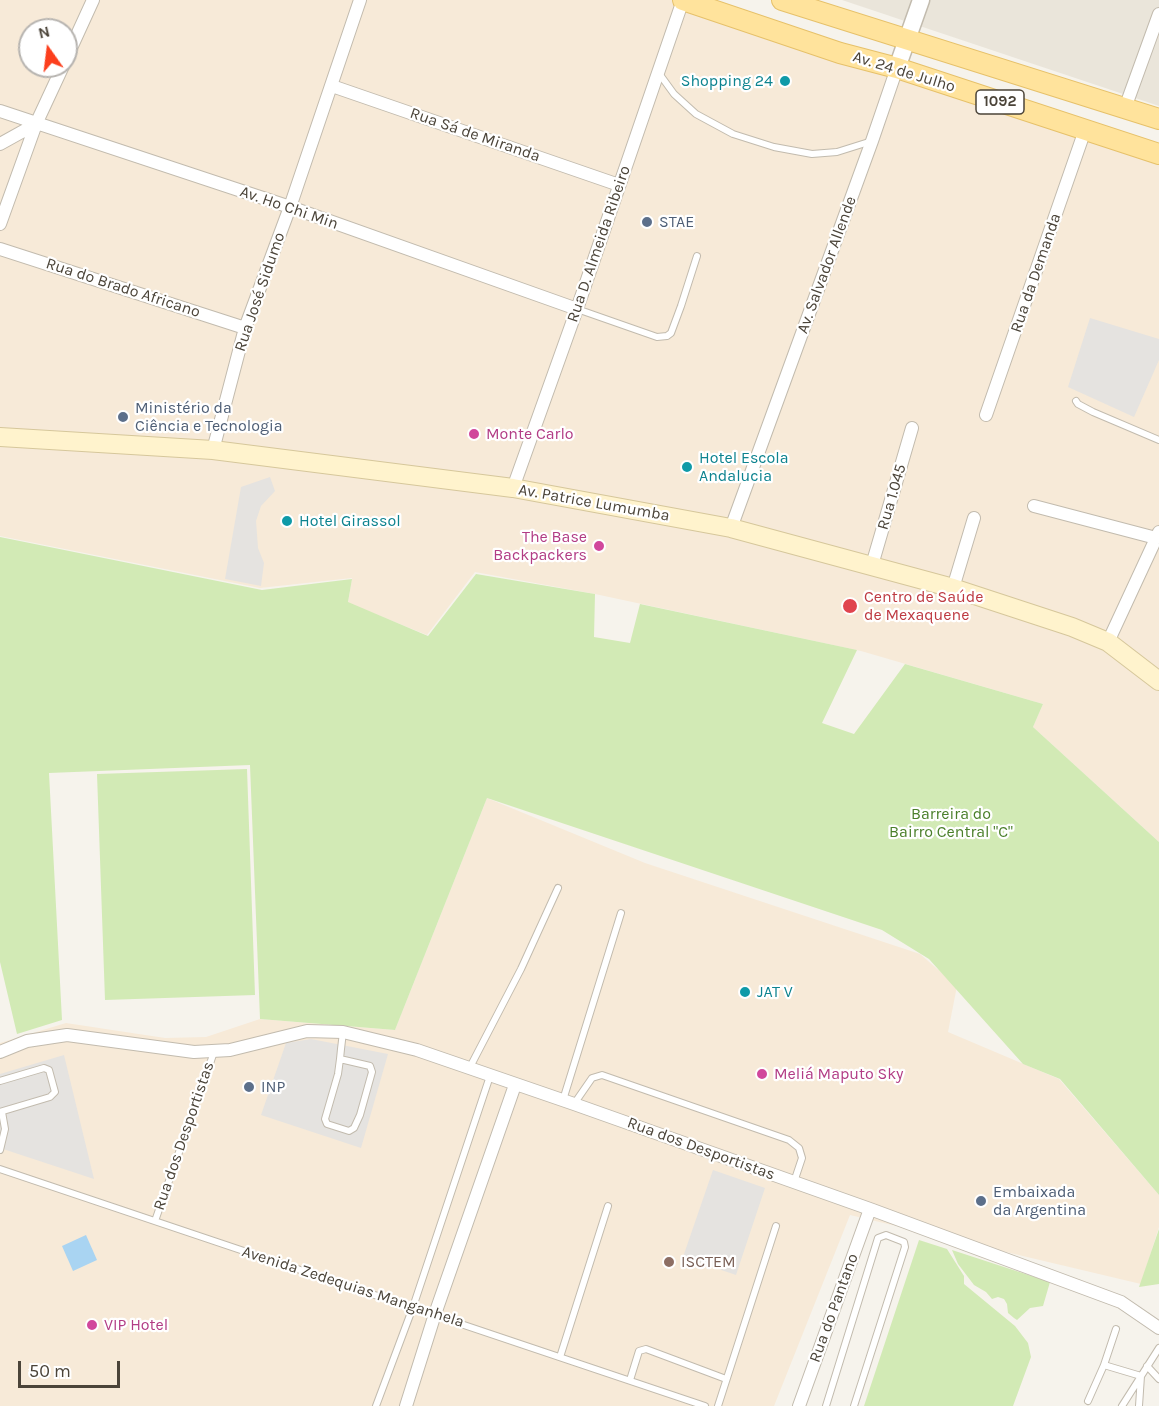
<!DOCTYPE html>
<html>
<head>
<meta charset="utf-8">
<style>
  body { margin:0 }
  #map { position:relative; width:1159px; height:1406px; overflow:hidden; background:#f6f3ec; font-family:Karla,sans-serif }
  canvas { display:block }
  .north { position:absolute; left:18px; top:18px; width:60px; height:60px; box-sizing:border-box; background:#fff; border:2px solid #b7b4b0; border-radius:50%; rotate:346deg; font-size:16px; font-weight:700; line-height:24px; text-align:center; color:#4b4439 }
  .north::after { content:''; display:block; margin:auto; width:21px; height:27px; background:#fc3f1d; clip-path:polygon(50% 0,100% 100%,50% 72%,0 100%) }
  .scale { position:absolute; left:18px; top:1361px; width:102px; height:27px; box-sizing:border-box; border:3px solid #4b4439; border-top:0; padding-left:8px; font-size:18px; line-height:21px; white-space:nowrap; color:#4b4439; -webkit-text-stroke:4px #fff; paint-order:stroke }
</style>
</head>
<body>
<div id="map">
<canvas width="1159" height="1406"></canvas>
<div class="north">N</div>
<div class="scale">50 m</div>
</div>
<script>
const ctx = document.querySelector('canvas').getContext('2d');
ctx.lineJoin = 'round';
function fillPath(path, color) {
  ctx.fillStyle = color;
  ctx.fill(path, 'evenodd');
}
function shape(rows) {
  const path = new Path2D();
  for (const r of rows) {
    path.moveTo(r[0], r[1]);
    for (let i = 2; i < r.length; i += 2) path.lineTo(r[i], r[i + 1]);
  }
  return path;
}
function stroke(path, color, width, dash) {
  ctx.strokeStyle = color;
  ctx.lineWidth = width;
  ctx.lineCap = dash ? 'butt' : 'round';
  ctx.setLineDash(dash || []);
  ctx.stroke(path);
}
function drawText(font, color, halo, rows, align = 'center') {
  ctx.font = font + ' Karla,sans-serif';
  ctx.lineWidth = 4.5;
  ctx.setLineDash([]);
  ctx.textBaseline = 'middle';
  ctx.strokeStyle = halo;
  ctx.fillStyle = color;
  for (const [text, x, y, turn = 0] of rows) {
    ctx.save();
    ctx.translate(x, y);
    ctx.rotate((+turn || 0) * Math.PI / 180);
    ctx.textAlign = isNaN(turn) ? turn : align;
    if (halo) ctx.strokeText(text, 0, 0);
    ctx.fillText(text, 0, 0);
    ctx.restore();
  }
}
const residential = shape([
  [842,0,1159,0,1159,106]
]);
const commercial = shape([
  [0,0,690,0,1159,158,1159,842,1033,727,1043,704,861,651,595,594,475,572,427,635,348,603,352,578,260,588,0,536],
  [30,30,66,30,66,66,30,66],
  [487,798,645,863,920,954,957,986,948,1032,1059,1079,1159,1195,1159,1227,1141,1284,850,1215,774,1406,0,1406,0,1043,66,1023,165,1038,206,1037,260,1019,395,1030]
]);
const green = shape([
  [0,537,262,590,352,579,348,602,428,636,476,574,595,594,594,637,630,643,640,604,857,650,822,723,854,734,905,664,1043,704,1033,727,1159,842,1159,1195,1060,1079,1023,1064,929,959,882,930,487,798,395,1030,260,1019,250,765,49,773,62,1020,17,1034,0,962],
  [247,769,255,995,105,1000,97,774],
  [1159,1229,1159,1284,1139,1287],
  [919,1240,947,1249,964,1276,964,1284,1015,1326,1028,1343,1031,1357,1013,1406,864,1406],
  [952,1250,1050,1282,1043,1306,1030,1308,1017,1320,1014,1318,1008,1313,1007,1304,1004,1299,998,1297,992,1299,986,1292,974,1285,958,1264]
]);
const parking = shape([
  [1090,318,1159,339,1159,360,1134,417,1068,387],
  [270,477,275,491,261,506,256,521,258,548,264,563,261,586,225,579,241,487],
  [311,1039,388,1054,361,1148,261,1115,286,1043],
  [64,1055,94,1179,0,1148,0,1074],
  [713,1170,765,1188,736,1275,683,1257]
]);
const water = shape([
  [86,1235,97,1260,73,1271,62,1246]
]);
const service = shape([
  [658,72,674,94,696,114,733,134,774,147,812,154,837,152,872,141],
  [577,309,657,337,667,336,671,333,681,306,697,256],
  [1076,401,1078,404,1093,412,1159,440],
  [340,1059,370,1066,372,1072,360,1115,354,1128,349,1131,327,1124,325,1119,338,1074,340,1059,341,1049,343,1032],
  [469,1069,521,969,558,888],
  [0,1081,44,1068,49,1070,55,1092,50,1097,0,1112],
  [563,1100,621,913],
  [574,1104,592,1078,602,1075,789,1140,799,1148,802,1158,794,1182],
  [0,1150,5,1129,2,1112],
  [0,1169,705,1406],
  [155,1221,214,1052],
  [560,1357,608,1206],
  [1104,1365,1116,1329],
  [1147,1366,1159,1379],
  [630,1380,639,1351,646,1349,726,1379],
  [1088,1401,1104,1365,1141,1376,1139,1406],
  [376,1406,413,1307,490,1076],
  [718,1406,776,1226],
  [826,1406,878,1238,886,1235,904,1242,905,1247,854,1406],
  [1122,1406,1159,1348]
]);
const minor = shape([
  [66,59,93,0],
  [332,86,619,185],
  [1125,108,1159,14],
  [0,111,290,207,577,309],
  [0,144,36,124],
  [0,224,36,124,63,66],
  [0,249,245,328],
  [986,415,1085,130],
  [213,450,245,328,290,207,360,0],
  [513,488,577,309,683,0],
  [1034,506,1156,538],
  [731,528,872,141,897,68],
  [872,565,912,428],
  [953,588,974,518],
  [1108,642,1159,532],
  [0,1052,27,1041,67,1035,194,1052,230,1050,307,1031,343,1032,417,1050,574,1104,870,1209,1121,1302,1159,1328],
  [406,1406,435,1314,515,1085],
  [799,1406,870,1209]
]);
const tertiary = shape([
  [897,68,921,0]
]);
const secondary = shape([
  [0,437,213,450,513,488,731,528,953,588,1072,627,1108,642,1159,681]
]);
const primary = shape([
  [683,0,840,53,897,68,1159,154],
  [782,0,1159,119]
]);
const markers = [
  [785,81,6,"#0f9aa8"],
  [647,222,6,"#5c6f8a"],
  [123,417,6,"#5c6f8a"],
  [474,434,6,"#d1479c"],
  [687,467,6,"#0f9aa8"],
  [287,521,6,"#0f9aa8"],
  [599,546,6,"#d1479c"],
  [850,606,8,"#e0444e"],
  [745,992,6,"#0f9aa8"],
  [762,1074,6,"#d1479c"],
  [249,1087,6,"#5c6f8a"],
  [981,1201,6,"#5c6f8a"],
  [669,1262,6,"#8d6e63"],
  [92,1325,6,"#d1479c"]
];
const shields = [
  [1000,102,48]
];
const shieldNames = [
  ["1092",1000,102]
];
const streetNames = [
  ["Av. 24 de Julho",904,72,17],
  ["Rua Sá de Miranda",475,135,19],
  ["Av. Ho Chi Min",289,208,19],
  ["Rua D. Almeida Ribeiro",599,244,-71],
  ["Av. Salvador Allende",827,265,-70],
  ["Rua da Demanda",1036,273,-71],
  ["Rua do Brado Africano",123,288,18],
  ["Rua José Sidumo",260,292,-71],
  ["Rua 1.045",892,497,-74],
  ["Av. Patrice Lumumba",594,503,10],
  ["Rua dos Desportistas",184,1136,-71],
  ["Rua dos Desportistas",701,1149,20],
  ["Avenida Zedequias Manganhela",353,1287,18],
  ["Rua do Pantano",834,1308,-70]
];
const cultureNames = [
  ["Shopping 24",773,81,"right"],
  ["Hotel Escola",699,458],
  ["Andalucia",699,476],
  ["Hotel Girassol",299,521],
  ["JAT V",757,992]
];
const serviceNames = [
  ["STAE",659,222],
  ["Ministério da",135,408],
  ["Ciência e Tecnologia",135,426],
  ["INP",261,1087],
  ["Embaixada",993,1192],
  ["da Argentina",993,1210]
];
const hotelNames = [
  ["Monte Carlo",486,434],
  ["The Base",587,537,"right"],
  ["Backpackers",587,555,"right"],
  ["Meliá Maputo Sky",774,1074],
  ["VIP Hotel",104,1325]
];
const healthNames = [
  ["Centro de Saúde",864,597],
  ["de Mexaquene",864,615]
];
const parkNames = [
  ["Barreira do",951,814],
  ["Bairro Central \"C\"",951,832]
];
const educationNames = [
  ["ISCTEM",681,1262]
];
fillPath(residential, '#eae5da');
fillPath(commercial, '#f7ead8');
fillPath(green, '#d2eab5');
fillPath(parking, '#e5e3e0');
fillPath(water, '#a9d4f2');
stroke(service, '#c2bbae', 8);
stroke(minor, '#c2bbae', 14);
stroke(tertiary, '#c2bbae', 19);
stroke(secondary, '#d6c79b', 20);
stroke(primary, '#e6c16a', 22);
stroke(service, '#fff', 6);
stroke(minor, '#fff', 12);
stroke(tertiary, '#fff', 16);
stroke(secondary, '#fff3cd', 18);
stroke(primary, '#ffe39c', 20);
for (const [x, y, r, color] of markers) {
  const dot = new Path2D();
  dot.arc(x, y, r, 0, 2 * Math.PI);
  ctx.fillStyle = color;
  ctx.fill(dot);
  stroke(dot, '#fff', 2);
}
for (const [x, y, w] of shields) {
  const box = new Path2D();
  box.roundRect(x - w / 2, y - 12, w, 24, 4.5);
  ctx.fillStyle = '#fff';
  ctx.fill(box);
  stroke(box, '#4b4439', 1.5);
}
drawText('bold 15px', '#4b4439', null, shieldNames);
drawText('16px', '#4b4439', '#fff', streetNames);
drawText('16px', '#0d838f', '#fff', cultureNames, 'left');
drawText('16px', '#4e5e75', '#fff', serviceNames, 'left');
drawText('16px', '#b23c85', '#fff', hotelNames, 'left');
drawText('16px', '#be3a42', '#fff', healthNames, 'left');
drawText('16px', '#4a7f2a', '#fff', parkNames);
drawText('16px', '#785e54', '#fff', educationNames, 'left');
</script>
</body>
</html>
